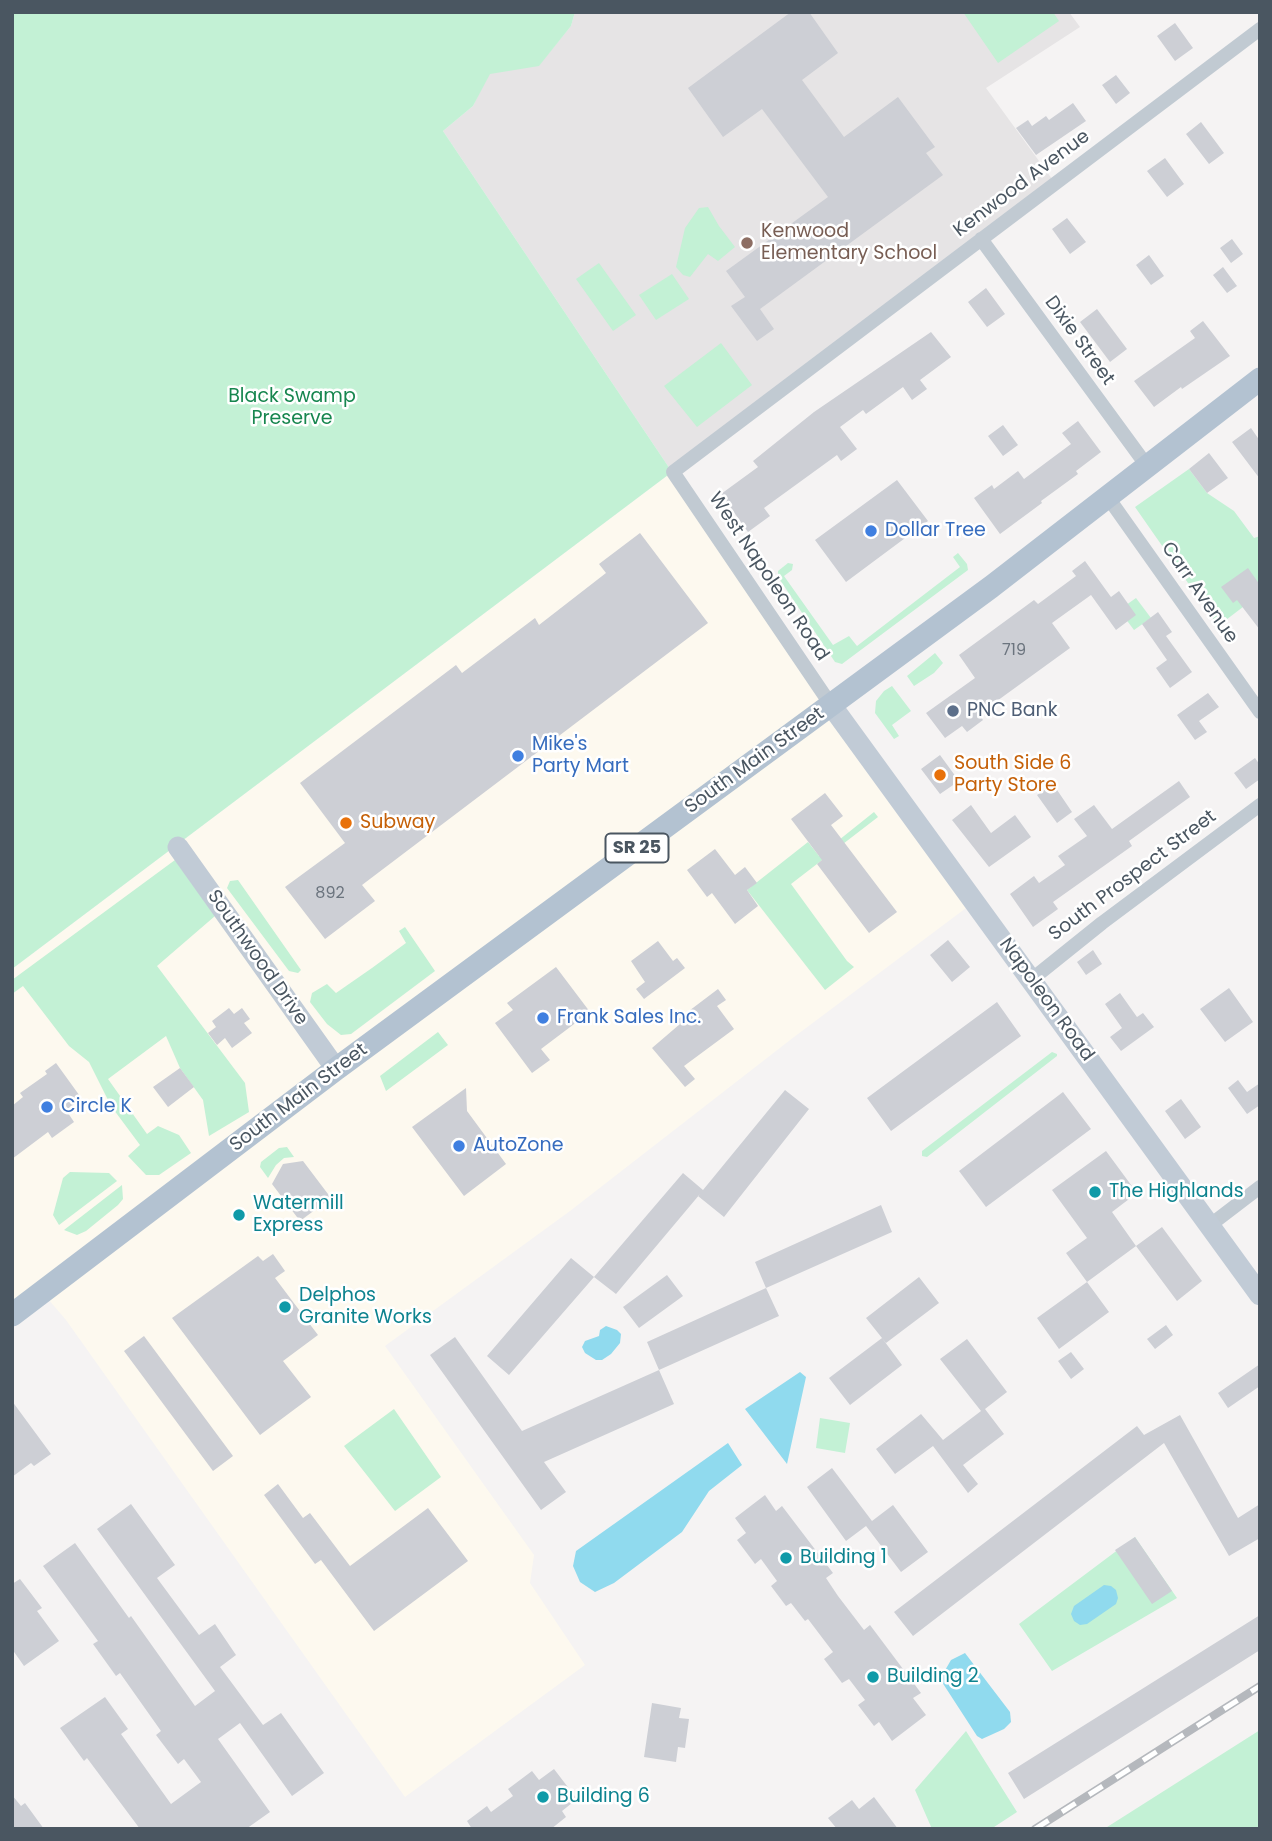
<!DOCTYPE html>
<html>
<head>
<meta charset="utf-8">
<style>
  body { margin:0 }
  #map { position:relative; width:1272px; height:1841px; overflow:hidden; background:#f5f3f3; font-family:Poppins,sans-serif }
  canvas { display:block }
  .frame { position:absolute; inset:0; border:14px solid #4a5661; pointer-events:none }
</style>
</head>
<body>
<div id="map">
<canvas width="1272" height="1841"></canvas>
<div class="frame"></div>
</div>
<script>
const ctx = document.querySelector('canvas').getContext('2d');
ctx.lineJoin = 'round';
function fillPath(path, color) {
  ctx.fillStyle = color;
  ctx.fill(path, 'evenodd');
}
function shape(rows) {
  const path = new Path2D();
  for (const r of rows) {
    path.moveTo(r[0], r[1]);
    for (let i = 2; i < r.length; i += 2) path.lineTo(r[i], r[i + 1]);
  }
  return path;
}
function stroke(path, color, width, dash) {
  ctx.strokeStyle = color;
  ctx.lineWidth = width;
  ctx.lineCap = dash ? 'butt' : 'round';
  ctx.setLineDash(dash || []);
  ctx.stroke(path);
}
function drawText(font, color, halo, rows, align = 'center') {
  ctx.font = font + ' Poppins,sans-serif';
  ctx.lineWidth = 5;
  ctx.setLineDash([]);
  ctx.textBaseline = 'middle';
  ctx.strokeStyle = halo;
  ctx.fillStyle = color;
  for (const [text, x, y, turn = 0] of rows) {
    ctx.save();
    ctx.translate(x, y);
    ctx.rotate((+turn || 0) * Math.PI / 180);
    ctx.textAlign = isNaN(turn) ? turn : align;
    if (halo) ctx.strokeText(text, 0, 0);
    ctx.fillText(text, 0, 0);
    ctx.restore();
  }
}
const commercial = shape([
  [672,472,974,902,794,1037,570,1211,385,1346,534,1555,530,1583,585,1665,405,1797,66,1320,42,1292,12,1315,12,969]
]);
const education = shape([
  [575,12,1069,12,1080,27,986,88,1055,183,672,472,443,131,473,106,489,73,539,65,571,26]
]);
const green = shape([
  [12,12,575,12,571,26,539,66,490,74,473,106,443,131,672,472,12,969],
  [963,12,1053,12,1059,21,998,63],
  [708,207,719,226,735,247,718,261,708,254,690,277,683,275,676,267,685,228,699,208],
  [599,263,636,315,613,331,576,279],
  [672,274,689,299,656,320,639,295],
  [721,343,752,385,697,427,664,386],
  [1189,469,1207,493,1234,511,1254,538,1260,536,1260,594,1218,626,1135,507],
  [958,553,967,564,968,570,842,664,835,662,778,577,778,571,788,563,793,564,792,570,784,576,833,645,849,636,857,646,960,567,953,557],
  [1136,598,1151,618,1134,630,1119,610],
  [935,653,943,663,934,673,914,686,907,676],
  [892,686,911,711,892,725,899,736,894,739,875,713,876,701,884,691],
  [874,812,878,817,791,884,847,961,854,967,825,990,747,890,808,842,819,856],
  [175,860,215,916,157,966,245,1083,249,1112,209,1136,203,1100,180,1068,166,1036,108,1079,147,1134,158,1126,179,1135,191,1153,159,1175,146,1175,128,1156,140,1145,111,1106,89,1062,69,1046,23,986,12,994,12,980],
  [238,880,301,970,298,973,289,971,227,888,230,881],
  [405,927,435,971,351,1034,341,1035,327,1024,310,1002,312,993,327,984,336,993,372,968,406,943,399,931],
  [438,1032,448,1045,386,1091,380,1076],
  [1052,1052,1057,1054,1057,1056,927,1157,922,1156,922,1151],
  [287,1147,294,1157,284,1158,276,1165,268,1178,260,1167,261,1162,279,1148],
  [70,1172,109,1173,117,1181,59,1225,53,1215,63,1178],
  [122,1185,123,1199,118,1205,86,1231,77,1235,64,1230],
  [394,1409,441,1477,395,1511,344,1446],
  [820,1418,850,1423,845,1453,816,1448],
  [1135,1537,1177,1598,1052,1671,1019,1624],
  [1260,1730,1260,1829,1104,1829],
  [966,1731,1017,1812,991,1829,932,1829,915,1790]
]);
const water = shape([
  [606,1326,617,1330,621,1334,620,1343,611,1354,602,1360,596,1360,585,1353,582,1347,585,1341,599,1336,600,1330],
  [800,1372,806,1377,787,1464,745,1409],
  [728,1443,742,1465,709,1491,682,1532,614,1583,595,1592,580,1582,573,1566,576,1551],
  [1104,1585,1111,1586,1116,1590,1118,1598,1116,1604,1087,1624,1080,1625,1074,1621,1071,1614,1074,1606],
  [965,1653,1010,1712,1011,1722,1004,1729,982,1739,977,1736,940,1679,951,1660]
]);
const building = shape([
  [791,12,809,12,838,53,802,80,844,137,898,97,935,147,926,153,943,175,760,309,774,329,757,341,731,306,745,297,726,271,828,197,762,109,723,137,688,88],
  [1175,23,1193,48,1175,61,1157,36],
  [1116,75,1130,93,1116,104,1102,85],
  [1073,103,1086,121,1036,155,1016,128,1028,120,1032,126,1046,116,1049,120],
  [1201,122,1224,153,1209,164,1186,134],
  [1165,158,1184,184,1167,197,1147,171],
  [1067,218,1086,242,1070,254,1052,229],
  [1232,239,1243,254,1231,263,1220,248],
  [1149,255,1164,276,1151,285,1136,265],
  [1223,267,1237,286,1227,293,1213,275],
  [986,288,1005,314,987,327,968,302],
  [1097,309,1127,349,1110,362,1080,322],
  [1203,321,1230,356,1182,389,1181,387,1154,407,1134,381,1195,338,1190,331],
  [931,332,951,357,920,380,927,389,912,400,903,387,866,414,863,410,840,427,857,449,841,461,837,455,764,508,770,516,748,532,721,494,758,467,753,461,814,412],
  [1078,421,1101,452,1076,471,1078,474,1041,501,1042,503,1000,534,974,498,992,485,994,489,1018,471,1024,479,1071,444,1062,433],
  [1003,425,1018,445,1003,456,988,436],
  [1251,428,1260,441,1260,479,1232,442],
  [1209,453,1228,478,1207,493,1189,469],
  [897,480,928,521,846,582,815,540],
  [640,533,708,623,362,885,375,901,325,939,285,887,345,843,300,783,456,665,462,673,535,618,539,625,606,573,599,564],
  [1085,561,1111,597,1119,591,1136,615,1116,630,1091,595,1052,623,1070,648,979,714,983,720,967,732,962,726,945,738,926,713,975,678,959,655,1034,600,1038,604,1076,576,1072,571],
  [1248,568,1260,585,1260,630,1237,600,1233,603,1221,587],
  [1158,612,1172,632,1166,636,1192,672,1170,688,1156,668,1167,660,1142,624],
  [1208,693,1219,707,1199,721,1207,732,1195,740,1177,715],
  [940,755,959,781,940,794,921,769],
  [1255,758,1260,765,1260,779,1246,789,1234,773],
  [1179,781,1190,797,1129,841,1132,846,1053,902,1058,909,1033,927,1010,894,1034,876,1039,883,1065,865,1058,856,1087,836,1074,819,1094,805,1112,829],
  [1053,784,1072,812,1057,823,1037,795],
  [825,793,843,816,831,825,897,912,869,933,817,864,822,860,791,819],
  [971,805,991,833,1015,815,1031,837,989,867,952,820],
  [715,849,735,875,745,867,757,883,747,890,758,906,735,924,712,893,707,897,687,870],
  [948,940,970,967,952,982,930,955],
  [658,941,673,961,677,958,685,968,644,999,636,989,645,982,631,961],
  [1093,950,1102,964,1086,975,1077,962],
  [556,967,590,1012,541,1049,550,1060,532,1073,495,1023,513,1010,507,1003],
  [1229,988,1253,1022,1225,1042,1200,1009],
  [718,989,726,1000,717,1006,734,1029,684,1066,695,1079,685,1087,652,1048,680,1024,677,1020],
  [1120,993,1137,1017,1143,1013,1154,1027,1121,1051,1110,1037,1122,1028,1105,1004],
  [997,1002,1021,1036,891,1131,867,1098],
  [229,1008,234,1014,242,1008,250,1019,244,1023,252,1033,232,1048,225,1038,217,1045,208,1033,216,1027,212,1021],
  [56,1063,82,1099,66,1110,74,1122,52,1138,48,1132,12,1159,12,1106,23,1097,20,1093,47,1074,45,1071],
  [180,1068,194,1087,168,1107,153,1087],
  [1238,1080,1247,1092,1260,1083,1260,1105,1247,1114,1228,1088],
  [466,1088,467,1111,506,1164,464,1196,412,1127],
  [785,1090,809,1109,724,1217,698,1196,700,1194,616,1294,594,1277,683,1173,703,1190],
  [1063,1092,1091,1129,986,1207,959,1171],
  [1181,1099,1201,1127,1185,1139,1165,1111],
  [1106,1151,1137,1193,1112,1212,1136,1246,1087,1282,1066,1253,1087,1238,1052,1190],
  [303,1161,331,1198,300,1221,272,1184,283,1164],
  [881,1205,892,1232,766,1288,755,1262],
  [1162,1227,1202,1281,1177,1301,1136,1246],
  [273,1254,285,1271,275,1278,318,1335,283,1361,311,1397,260,1435,172,1318,258,1256,263,1261],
  [571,1258,594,1277,509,1375,487,1356],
  [667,1275,683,1296,639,1328,623,1307],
  [919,1277,939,1303,886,1343,866,1318],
  [1087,1282,1109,1312,1059,1349,1037,1318],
  [766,1288,779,1316,659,1370,647,1342],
  [1166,1325,1173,1335,1155,1349,1147,1339],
  [144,1336,233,1456,213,1471,124,1351],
  [455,1337,522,1431,659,1370,674,1404,544,1462,566,1492,541,1510,430,1355],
  [882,1338,902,1365,850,1405,829,1378],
  [967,1339,1007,1392,985,1409,1004,1434,963,1465,978,1484,968,1493,933,1446,895,1474,876,1449,921,1414,943,1440,981,1411,940,1359],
  [1071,1352,1084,1369,1071,1379,1058,1361],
  [1260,1364,1260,1386,1228,1408,1218,1393],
  [12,1401,51,1454,34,1466,31,1463,12,1477],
  [1180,1415,1238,1518,1260,1504,1260,1538,1229,1556,1164,1443,913,1636,894,1612,1137,1426,1144,1435],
  [832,1468,872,1521,893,1505,928,1552,901,1572,866,1526,846,1541,807,1487],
  [278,1484,303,1518,310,1513,350,1566,428,1508,468,1561,374,1631,321,1560,315,1564,264,1495],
  [765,1495,776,1511,782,1506,833,1573,826,1578,838,1596,864,1630,870,1625,921,1693,913,1698,926,1715,892,1741,879,1722,874,1726,858,1705,865,1700,849,1679,842,1683,824,1659,833,1652,808,1619,805,1621,791,1603,786,1606,771,1586,777,1581,761,1559,755,1564,737,1540,746,1533,735,1518],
  [131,1504,175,1565,157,1578,199,1635,215,1624,236,1655,220,1667,263,1725,281,1713,324,1773,292,1796,240,1723,218,1739,270,1812,246,1829,140,1829,87,1758,84,1761,60,1728,105,1697,128,1729,121,1734,171,1804,201,1782,184,1759,178,1764,156,1735,161,1731,120,1673,116,1676,93,1644,98,1641,43,1566,75,1543,129,1618,131,1616,195,1706,215,1691,97,1529],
  [1135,1537,1172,1591,1152,1604,1115,1550],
  [20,1579,42,1608,37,1611,59,1641,24,1666,12,1649,12,1584],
  [1260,1615,1260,1650,1024,1799,1008,1773],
  [652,1703,681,1708,679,1718,689,1719,685,1748,678,1747,676,1762,644,1757],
  [554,1769,577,1799,562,1811,566,1817,551,1829,472,1829,467,1821,487,1806,491,1812,513,1796,508,1789,532,1771,539,1780],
  [12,1795,21,1806,25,1803,44,1829,12,1829],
  [874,1797,898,1829,837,1829,828,1818,852,1800,859,1809]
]);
const street = shape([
  [981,239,1147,466],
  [1107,496,1260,712],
  [831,705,673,472,1260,29],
  [1031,980,1102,923,1260,805],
  [1209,1226,1260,1187]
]);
const secondary = shape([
  [831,705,1260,1295],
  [178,847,336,1069]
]);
const primary = shape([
  [12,1315,336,1069,991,587,1260,379]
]);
const rail = shape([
  [1035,1829,1260,1686]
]);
const markers = [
  [747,243,7,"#8d6e63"],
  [871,531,7,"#3f7fe0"],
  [953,711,7,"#5c6f8a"],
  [518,756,7,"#3f7fe0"],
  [940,775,7,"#e8710a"],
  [346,823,7,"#e8710a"],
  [543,1018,7,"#3f7fe0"],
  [47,1107,7,"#3f7fe0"],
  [459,1146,7,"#3f7fe0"],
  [1095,1192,7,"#0f9aa8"],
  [239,1215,7,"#0f9aa8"],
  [285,1307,7,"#0f9aa8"],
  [786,1558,7,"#0f9aa8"],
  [873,1677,7,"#0f9aa8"],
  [543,1797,7,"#0f9aa8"]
];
const numberNames = [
  ["719",1014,651],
  ["892",330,894]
];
const shields = [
  [637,848,63]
];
const shieldNames = [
  ["SR 25",637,848]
];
const streetNames = [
  ["Kenwood Avenue",1022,184,-37],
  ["Dixie Street",1079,341,54],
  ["West Napoleon Road",768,577,56],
  ["Carr Avenue",1199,593,55],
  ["South Main Street",755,761,-36],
  ["South Prospect Street",1133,876,-37],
  ["Southwood Drive",257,958,55],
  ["Napoleon Road",1046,1000,54],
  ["South Main Street",299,1098,-37]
];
const educationNames = [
  ["Kenwood",761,232],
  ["Elementary School",761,254]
];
const parkNames = [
  ["Black Swamp",292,397],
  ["Preserve",292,419]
];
const shopNames = [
  ["Dollar Tree",885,531],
  ["Mike's",532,745],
  ["Party Mart",532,767],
  ["Frank Sales Inc.",557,1018],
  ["Circle K",61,1107],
  ["AutoZone",473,1146]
];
const serviceNames = [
  ["PNC Bank",967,711]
];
const foodNames = [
  ["South Side 6",954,764],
  ["Party Store",954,786],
  ["Subway",360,823]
];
const cultureNames = [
  ["The Highlands",1109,1192],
  ["Watermill",253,1204],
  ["Express",253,1226],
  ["Delphos",299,1296],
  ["Granite Works",299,1318],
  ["Building 1",800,1558],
  ["Building 2",887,1677],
  ["Building 6",557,1797]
];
fillPath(commercial, '#fdf9ef');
fillPath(education, '#e6e4e5');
fillPath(green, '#c3f1d5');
fillPath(water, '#90daee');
fillPath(building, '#cdcfd5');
stroke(street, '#c1cad2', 14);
stroke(secondary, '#c1cbd6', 21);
stroke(primary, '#b3c2d1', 23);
stroke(rail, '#b5b8bd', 8);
stroke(rail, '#fff', 5, [16]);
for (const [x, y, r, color] of markers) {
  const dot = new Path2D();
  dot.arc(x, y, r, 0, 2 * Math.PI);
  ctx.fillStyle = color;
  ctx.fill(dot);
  stroke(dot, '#fff', 2.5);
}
drawText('16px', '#6b747e', null, numberNames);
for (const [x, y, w] of shields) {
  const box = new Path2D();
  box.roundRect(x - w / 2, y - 14.5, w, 29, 5);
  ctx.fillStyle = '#fff';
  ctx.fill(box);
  stroke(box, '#4a5661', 2);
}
drawText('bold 18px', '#4a5661', null, shieldNames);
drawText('19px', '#4a5661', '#fff', streetNames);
drawText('19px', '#785e54', '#fff', educationNames, 'left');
drawText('19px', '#17864f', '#fff', parkNames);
drawText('19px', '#366cbe', '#fff', shopNames, 'left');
drawText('19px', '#4e5e75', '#fff', serviceNames, 'left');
drawText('19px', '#c56008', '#fff', foodNames, 'left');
drawText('19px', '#0d838f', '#fff', cultureNames, 'left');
</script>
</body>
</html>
